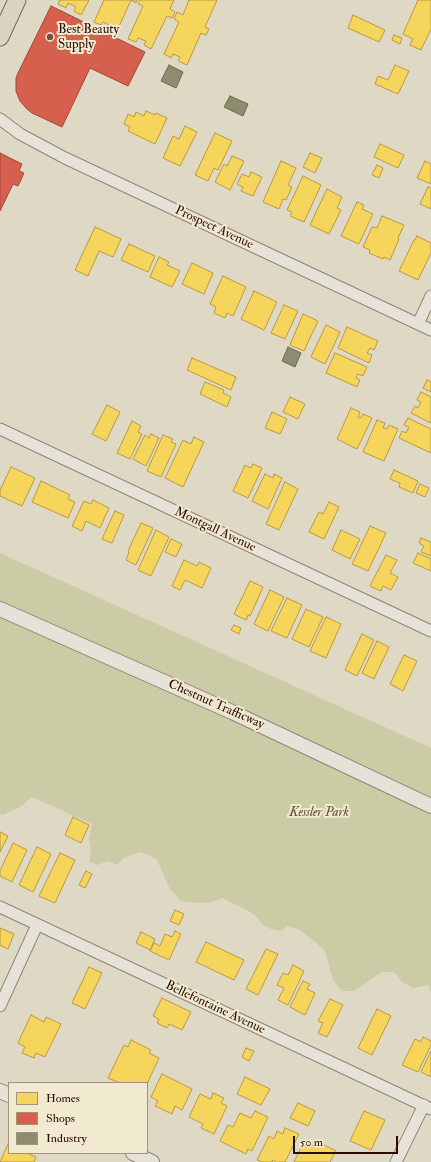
<!DOCTYPE html>
<html>
<head>
<meta charset="utf-8">
<style>
  body { margin:0 }
  #map { position:relative; width:431px; height:1162px; overflow:hidden; background:#dfd8c4; font-family:"IM FELL Double Pica",serif }
  canvas { display:block }
  .legend { position:absolute; left:8px; top:1082px; width:140px; height:72px; box-sizing:border-box; background:#f2e9d1; border:1px solid #a2917d; margin:0; padding:5px 7px; list-style:none; font-size:12px; color:#2a0d00 }
  .legend li { display:flex; align-items:center; gap:8px; height:20px }
  .legend b { width:20px; border:1px solid #a2917d }
  .scale { position:absolute; left:293px; top:1136px; width:105px; height:18px; box-sizing:border-box; border:2px solid #2a0d00; border-top:0; padding-left:5px; font-size:12px; line-height:14px; white-space:nowrap; color:#2a0d00; -webkit-text-stroke:3px #f2e9d1; paint-order:stroke }
</style>
</head>
<body>
<div id="map">
<canvas width="431" height="1162"></canvas>
<ul class="legend">
<li><b style="height:11px;background:#f6d55c"></b>Homes</li>
<li><b style="height:11px;background:#d6604d"></b>Shops</li>
<li><b style="height:11px;background:#8c8c6e"></b>Industry</li>
</ul>
<div class="scale">50 m</div>
</div>
<script>
const ctx = document.querySelector('canvas').getContext('2d');
ctx.lineJoin = 'round';
function fillPath(path, color) {
  ctx.fillStyle = color;
  ctx.fill(path, 'evenodd');
}
function shape(rows) {
  const path = new Path2D();
  for (const r of rows) {
    path.moveTo(r[0], r[1]);
    for (let i = 2; i < r.length; i += 2) path.lineTo(r[i], r[i + 1]);
  }
  return path;
}
function stroke(path, color, width, dash) {
  ctx.strokeStyle = color;
  ctx.lineWidth = width;
  ctx.lineCap = dash ? 'butt' : 'round';
  ctx.setLineDash(dash || []);
  ctx.stroke(path);
}
function drawText(font, color, halo, rows, align = 'center') {
  ctx.font = font + ' "IM FELL Double Pica",serif';
  ctx.lineWidth = 4;
  ctx.setLineDash([]);
  ctx.textBaseline = 'middle';
  ctx.strokeStyle = halo;
  ctx.fillStyle = color;
  for (const [text, x, y, turn = 0] of rows) {
    ctx.save();
    ctx.translate(x, y);
    ctx.rotate((+turn || 0) * Math.PI / 180);
    ctx.textAlign = isNaN(turn) ? turn : align;
    if (halo) ctx.strokeText(text, 0, 0);
    ctx.fillText(text, 0, 0);
    ctx.restore();
  }
}
const green = shape([
  [0,553,431,748,431,995,429,985,413,988,402,982,394,972,381,972,355,991,342,991,333,980,325,951,314,941,299,930,287,926,281,931,271,929,263,925,256,916,247,910,222,898,212,902,199,903,181,901,170,889,157,860,149,855,141,852,125,857,117,865,107,861,98,865,89,861,91,852,89,839,92,824,32,797,20,807,3,815,0,814]
]);
const homes = shape([
  [60,0,89,0,81,15,74,11,76,7,68,3,66,8,58,4,60,0],
  [104,0,137,0,136,3,131,0,116,33,108,29,109,25,103,22,101,25,94,22,104,0],
  [140,0,174,0,170,9,175,12,172,18,167,16,151,49,144,45,146,41,138,38,136,42,128,39,143,6,138,4,140,0],
  [189,0,217,0,205,27,209,29,206,35,201,33,187,65,178,61,180,57,173,54,171,58,164,54,179,22,174,19,177,12,183,15,189,0],
  [418,0,431,0,431,29,421,50,410,45,413,39,403,34,418,0],
  [353,15,385,30,379,42,348,28,353,15],
  [394,35,402,38,400,44,392,40,394,35],
  [395,65,409,71,398,94,375,84,378,76,388,80,395,65],
  [146,111,155,115,156,113,167,118,155,144,128,131,130,127,124,124,128,114,134,117,136,112,144,116,146,111],
  [185,126,197,132,180,166,163,158,173,136,179,139,185,126],
  [215,133,232,141,218,170,214,168,208,181,195,175,215,133],
  [380,144,404,155,398,168,374,157,380,144],
  [310,153,322,158,315,173,303,167,310,153],
  [232,156,244,161,230,190,215,182,224,164,227,166,232,156],
  [281,161,296,168,288,185,292,187,286,200,283,199,279,209,263,202,281,161],
  [425,161,431,164,431,184,417,178,425,161],
  [377,165,383,168,379,178,372,175,377,165],
  [251,172,262,177,253,196,241,191,243,187,237,184,242,174,249,177,251,172],
  [303,176,321,185,304,222,290,216,292,212,287,210,303,176],
  [428,187,431,188,431,209,420,204,428,187],
  [327,189,342,197,337,208,341,210,329,234,310,225,327,189],
  [357,202,364,205,362,209,373,214,359,244,341,236,357,202],
  [382,216,404,225,398,238,399,239,390,260,384,257,383,259,369,253,370,250,363,247,372,227,377,228,382,216],
  [95,227,121,239,113,257,99,251,88,276,75,270,95,227],
  [417,236,431,243,431,253,418,280,399,271,414,240,415,240,417,236],
  [129,244,155,256,148,272,121,260,129,244],
  [159,257,169,262,167,265,180,271,172,287,150,277,159,257],
  [192,263,213,273,204,294,182,284,192,263],
  [223,276,246,287,233,316,227,313,225,318,214,313,216,307,210,304,223,276],
  [254,291,277,302,264,330,241,319,254,291],
  [284,305,298,311,285,339,271,333,284,305],
  [303,314,318,321,304,351,290,345,303,314],
  [326,325,340,332,325,364,311,357,326,325],
  [347,327,378,341,374,350,370,348,367,353,372,355,369,363,338,348,347,327],
  [335,353,367,367,363,376,358,374,356,378,360,380,357,387,326,373,335,353],
  [192,358,236,377,231,390,187,370,192,358],
  [427,380,431,382,431,392,423,388,427,380],
  [205,382,224,390,223,393,231,397,227,407,200,394,205,382],
  [421,392,431,397,431,423,411,413,415,406,418,408,421,402,417,400,421,392],
  [290,397,305,404,298,419,283,412,290,397],
  [107,405,120,412,106,441,92,434,107,405],
  [351,408,360,412,358,417,361,418,363,414,372,418,357,449,337,439,351,408],
  [272,412,287,419,280,434,265,428,272,412],
  [408,418,431,429,431,453,399,438,402,431,406,433,409,427,404,425,408,418],
  [377,420,385,423,383,428,387,429,389,425,398,429,384,461,363,452,377,420],
  [132,421,141,426,138,432,142,434,130,459,117,453,132,421],
  [151,434,159,438,146,466,133,459,145,435,149,438,151,434],
  [163,435,173,439,171,442,176,444,161,477,147,471,163,435],
  [194,437,204,442,183,487,165,478,183,440,191,444,194,437],
  [253,464,262,468,248,498,233,491,245,465,251,468,253,464],
  [11,467,35,478,22,506,0,496,0,490,11,467],
  [394,470,418,481,413,493,399,487,400,483,390,479,394,470],
  [265,474,273,478,274,474,282,478,268,509,252,501,265,474],
  [41,481,70,495,68,499,75,502,68,518,32,502,41,481],
  [285,482,298,489,279,530,266,524,285,482],
  [420,484,429,488,425,497,416,493,420,484],
  [93,500,109,508,100,528,86,521,82,531,72,526,84,501,91,504,93,500],
  [329,502,339,507,324,539,309,532,319,512,323,514,329,502],
  [115,511,124,515,112,543,102,539,115,511],
  [141,523,153,528,136,565,126,560,129,552,128,551,141,523],
  [370,526,386,533,368,571,352,564,370,526],
  [156,530,169,537,151,576,138,570,156,530],
  [341,530,360,539,350,559,332,550,341,530],
  [421,538,431,542,431,556,421,552,424,546,419,543,421,538],
  [171,539,182,544,176,557,165,552,171,539],
  [418,553,431,559,431,571,413,563,418,553],
  [386,555,397,560,390,573,398,577,391,590,383,586,381,591,370,586,386,555],
  [184,560,197,566,199,562,211,568,202,588,185,580,180,590,172,586,184,560],
  [250,581,263,587,250,616,248,615,246,620,234,614,250,581],
  [270,590,284,597,268,631,254,624,270,590],
  [287,598,302,605,287,638,271,631,287,598],
  [306,609,323,617,309,647,292,639,306,609],
  [326,617,341,624,326,658,310,651,326,617],
  [234,625,241,628,239,634,231,630,234,625],
  [362,634,374,640,357,676,345,670,362,634],
  [377,641,389,647,374,679,362,673,377,641],
  [404,655,417,661,403,691,390,684,404,655],
  [73,817,89,825,81,843,65,835,73,817],
  [0,832,8,836,0,852,0,832],
  [13,843,27,850,12,882,0,876,0,871,13,843],
  [37,847,51,854,33,892,19,885,37,847],
  [60,853,75,860,55,903,39,896,60,853],
  [86,871,92,874,85,888,79,885,86,871],
  [175,910,184,914,179,925,170,921,175,910],
  [0,928,14,934,8,949,0,945,0,928],
  [175,931,181,934,169,960,150,951,154,943,160,946,165,934,172,937,175,931],
  [141,932,155,939,150,950,136,943,141,932],
  [206,942,244,960,234,980,196,962,206,942],
  [266,949,278,954,258,995,246,989,266,949],
  [293,965,304,971,288,1005,278,1000,284,988,277,985,283,973,288,975,293,965],
  [89,967,102,973,85,1009,72,1003,89,967],
  [303,981,310,984,307,989,315,993,305,1015,290,1007,303,981],
  [162,998,191,1012,182,1030,169,1024,167,1028,157,1023,159,1019,153,1016,162,998],
  [330,999,343,1005,327,1037,318,1033,323,1023,318,1021,330,999],
  [377,1009,391,1016,372,1055,358,1048,377,1009],
  [31,1015,44,1022,46,1017,61,1024,45,1057,36,1053,34,1058,22,1053,25,1047,18,1043,31,1015],
  [423,1037,431,1041,431,1045,418,1072,402,1065,415,1039,421,1042,423,1037],
  [131,1040,151,1050,149,1053,159,1058,147,1084,147,1083,120,1083,108,1078,124,1045,128,1047,131,1040],
  [246,1048,254,1051,249,1061,242,1057,246,1048],
  [431,1051,431,1077,421,1072,431,1051],
  [162,1074,192,1089,182,1110,175,1106,172,1114,155,1106,158,1101,151,1097,162,1074],
  [245,1077,270,1089,261,1105,237,1094,245,1077],
  [213,1093,224,1098,221,1103,227,1106,214,1134,201,1128,203,1124,189,1117,200,1094,211,1099,213,1093],
  [298,1103,315,1111,308,1126,290,1118,298,1103],
  [255,1111,268,1117,252,1151,248,1149,246,1154,220,1141,228,1125,233,1127,240,1113,251,1118,255,1111],
  [364,1111,385,1120,371,1150,350,1141,364,1111],
  [285,1128,299,1134,285,1162,276,1162,273,1160,272,1162,262,1162,257,1160,269,1136,274,1139,277,1131,283,1134,285,1128],
  [304,1141,314,1146,316,1141,336,1151,330,1162,294,1162,304,1141],
  [8,1144,9,1145,9,1153,27,1153,36,1157,34,1162,0,1162,8,1144]
]);
const shops = shape([
  [51,6,145,52,128,86,90,68,62,127,32,113,27,109,20,101,16,91,16,78,18,73,51,6],
  [0,153,22,164,19,171,24,173,18,186,13,184,0,211,0,153]
]);
const industry = shape([
  [169,65,183,72,176,88,161,81,169,65],
  [230,96,248,104,243,116,224,107,230,96],
  [288,347,301,353,295,367,282,361,288,347]
]);
const minor = shape([
  [0,119,20,134,65,158,431,330],
  [418,324,431,296],
  [0,429,431,631],
  [0,907,431,1109],
  [0,1006,37,925],
  [396,1162,424,1105]
]);
const tertiary = shape([
  [0,609,232,712,431,806],
  [0,1091,9,1095],
  [133,1153,152,1162]
]);
const primary = shape([
  [0,37,17,0]
]);
const markers = [
  [50,37,4,"#695445"]
];
const poiNames = [
  ["Best Beauty",58,30],
  ["Supply",58,45]
];
const streetNames = [
  ["Prospect Avenue",214,228,25],
  ["Montgall Avenue",215,530,25],
  ["Chestnut Trafficway",216,705,24],
  ["Bellefontaine Avenue",215,1008,25]
];
const parkNames = [
  ["Kessler Park",319,813]
];
fillPath(green, '#cbcba6');
fillPath(homes, '#f6d55c');
stroke(homes, '#b99940', 1);
fillPath(shops, '#d6604d');
stroke(shops, '#a24736', 1);
fillPath(industry, '#8c8c6e');
stroke(industry, '#6f664d', 1);
stroke(minor, '#8e8679', 13);
stroke(tertiary, '#8e8679', 16);
stroke(primary, '#746b60', 19);
stroke(minor, '#e6e2d8', 11);
stroke(tertiary, '#e6e2d8', 14);
stroke(primary, '#dad3c3', 17);
for (const [x, y, r, color] of markers) {
  const dot = new Path2D();
  dot.arc(x, y, r, 0, 2 * Math.PI);
  ctx.fillStyle = color;
  ctx.fill(dot);
  stroke(dot, '#f2e9d1', 1.5);
}
drawText('13px', '#2a0d00', '#f2e9d1', poiNames, 'left');
drawText('13px', '#2a0d00', '#f2e9d1', streetNames);
drawText('italic 13px', '#5c4c31', '#f2e9d1', parkNames);
</script>
</body>
</html>
